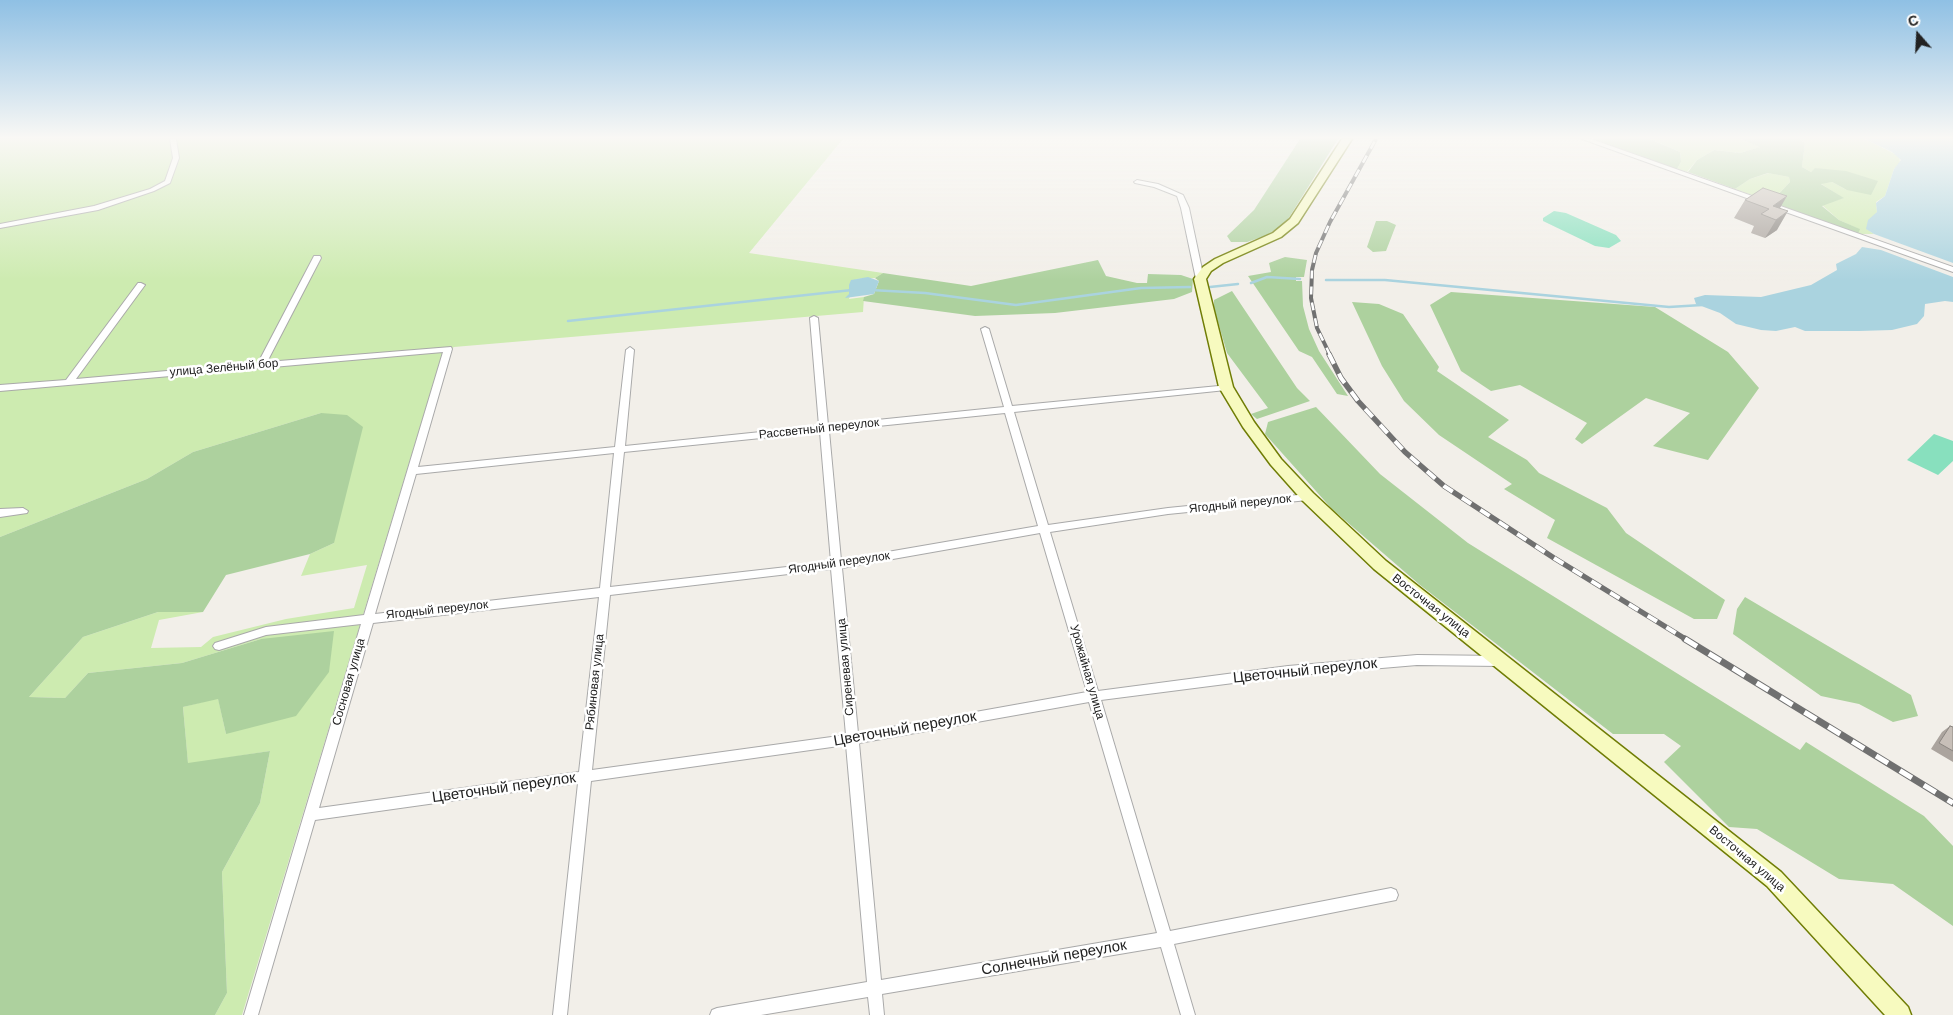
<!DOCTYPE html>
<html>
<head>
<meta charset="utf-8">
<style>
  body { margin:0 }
  #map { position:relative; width:1953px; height:1015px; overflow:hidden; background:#f2efe9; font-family:Arial,sans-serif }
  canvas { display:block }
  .north { position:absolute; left:1893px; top:10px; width:50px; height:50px; -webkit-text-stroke:4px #fff; paint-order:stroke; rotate:341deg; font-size:14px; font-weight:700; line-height:20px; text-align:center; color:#222 }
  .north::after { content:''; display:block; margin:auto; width:18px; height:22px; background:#222; clip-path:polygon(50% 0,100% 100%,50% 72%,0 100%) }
</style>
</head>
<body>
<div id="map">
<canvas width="1953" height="1015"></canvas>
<div class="north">С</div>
</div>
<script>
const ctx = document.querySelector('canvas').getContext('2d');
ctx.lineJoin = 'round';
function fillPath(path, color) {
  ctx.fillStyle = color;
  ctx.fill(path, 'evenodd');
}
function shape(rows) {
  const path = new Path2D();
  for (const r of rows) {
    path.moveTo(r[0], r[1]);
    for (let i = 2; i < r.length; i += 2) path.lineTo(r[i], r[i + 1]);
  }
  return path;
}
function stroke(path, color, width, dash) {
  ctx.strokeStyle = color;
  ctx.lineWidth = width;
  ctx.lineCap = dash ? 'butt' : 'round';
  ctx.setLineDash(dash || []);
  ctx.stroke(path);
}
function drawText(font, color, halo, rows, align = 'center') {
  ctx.font = font + ' Arial,sans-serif';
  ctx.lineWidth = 5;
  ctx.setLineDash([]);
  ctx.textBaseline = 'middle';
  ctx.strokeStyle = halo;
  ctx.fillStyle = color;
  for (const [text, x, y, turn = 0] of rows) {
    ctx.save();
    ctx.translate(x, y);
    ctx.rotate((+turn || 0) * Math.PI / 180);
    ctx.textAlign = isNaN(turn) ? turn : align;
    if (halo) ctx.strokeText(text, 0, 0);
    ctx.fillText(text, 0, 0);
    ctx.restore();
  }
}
const grass = shape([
  [0,139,843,139,749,253,883,273,875,278,856,279,849,299,864,297,863,312,454,347,442,354,242,1015,215,1015,227,993,222,872,260,803,270,751,188,764,183,707,218,698,226,734,261,639,182,663,88,673,65,698,29,697,83,637,158,612,203,612,159,620,151,648,201,647,213,637,286,619,354,608,367,565,301,576,310,554,334,543,321,413,193,452,147,479,0,537],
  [1650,139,1741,139,1761,147,1740,153,1714,150,1697,160,1687,172,1677,169,1681,162,1680,152],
  [1800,139,1865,139,1899,156,1900,163,1894,169,1885,196,1876,202,1877,212,1867,229,1874,234,1858,234,1859,229,1839,220,1822,205,1843,198,1820,183,1832,182,1847,190,1816,168,1811,172,1802,167,1805,143],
  [1769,173,1789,177,1790,182,1771,202,1735,189,1750,179]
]);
const forest = shape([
  [1300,139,1338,139,1285,224,1265,236,1247,242,1231,242,1227,236,1254,210],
  [1593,139,1650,139,1680,152,1681,162,1677,169],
  [1741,139,1800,139,1805,143,1802,167,1811,172,1815,168,1846,171,1878,181,1871,195,1847,190,1832,182,1821,184,1844,198,1822,206,1839,220,1860,229,1858,234,1771,202,1790,182,1789,177,1768,173,1750,179,1735,189,1688,172,1697,160,1714,150,1740,153,1760,147],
  [1376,221,1387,221,1396,225,1386,251,1373,252,1367,247],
  [1285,257,1307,260,1304,277,1296,277,1296,281,1302,281,1303,306,1309,329,1319,351,1348,396,1337,394,1312,357,1299,351,1248,276,1271,272,1269,263],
  [1098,260,1106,276,1137,283,1147,283,1148,274,1181,275,1193,279,1192,292,1174,299,1055,313,975,316,863,301,864,297,874,294,879,281,875,278,883,273,971,286],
  [1232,291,1297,388,1310,401,1257,419,1251,414,1268,408,1227,353,1214,308,1214,300],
  [1451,292,1655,307,1728,352,1759,388,1708,460,1653,446,1690,413,1646,398,1582,444,1575,439,1587,423,1520,385,1491,391,1461,371,1430,305],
  [1352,302,1379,304,1403,314,1439,367,1437,371,1509,420,1488,437,1527,460,1539,473,1607,508,1626,533,1725,600,1717,619,1694,619,1547,538,1555,520,1504,489,1512,484,1439,435,1404,401,1382,366],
  [1316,407,1380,474,1468,543,1800,750,1806,742,1924,816,1953,846,1953,926,1893,884,1839,879,1757,829,1729,827,1664,762,1681,746,1664,734,1613,734,1420,585,1332,509,1265,434,1268,422],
  [321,413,347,415,363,427,334,543,310,554,226,575,203,612,158,612,83,637,29,697,65,698,88,673,182,663,261,639,334,631,329,672,296,716,226,734,218,699,183,707,188,763,270,751,260,803,222,872,227,993,215,1015,0,1015,0,537,147,479,193,452],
  [1745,597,1911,695,1918,716,1893,722,1859,704,1821,696,1733,634,1737,609]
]);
const pitch = shape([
  [1554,211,1566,213,1616,235,1621,241,1609,248,1595,246,1543,221,1543,218],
  [1934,434,1953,441,1953,461,1938,475,1907,460]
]);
const water = shape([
  [1865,139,1953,139,1953,263,1874,234,1866,229,1868,220,1877,212,1876,203,1885,196,1894,169,1901,160,1892,152],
  [1862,247,1881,250,1953,277,1953,302,1945,301,1925,304,1924,316,1917,324,1892,330,1859,331,1805,331,1795,327,1776,331,1761,330,1736,324,1720,313,1696,304,1694,298,1705,295,1761,297,1811,285,1837,270,1836,264,1856,254],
  [868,277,879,281,874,294,845,298,849,294,849,285,851,280]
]);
const stream = shape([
  [1326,280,1385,280,1669,307,1702,305],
  [1251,283,1267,277,1300,279],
  [1210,287,1238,284],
  [871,290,925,293,1016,305,1141,288,1190,287],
  [568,321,852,290]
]);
const street = shape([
  [170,139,176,139,179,158,170,183,154,191,98,210,0,228,0,224,94,206,150,189,165,181,173,158,170,139],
  [1582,139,1591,139,1953,267,1953,272,1582,139],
  [1137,180,1158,184,1183,195,1189,208,1204,279,1203,281,1200,281,1196,279,1181,208,1177,196,1154,187,1135,183,1134,182,1137,180],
  [314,256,320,256,321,258,267,362,451,347,452,349,418,467,615,447,626,350,630,347,634,350,625,446,819,426,810,318,814,316,818,318,828,425,1004,407,981,329,985,327,989,329,1012,406,1229,385,1230,387,1229,389,1226,390,1014,412,1048,525,1168,508,1308,494,1313,497,1308,500,1168,514,1050,532,1098,691,1288,666,1417,655,1500,656,1504,658,1506,661,1504,664,1500,666,1417,665,1288,676,1101,700,1170,931,1391,888,1396,890,1398,895,1396,900,1174,944,1195,1015,1181,1015,1161,947,882,994,884,1015,870,1015,868,997,761,1015,710,1015,712,1010,717,1008,867,982,846,745,591,781,567,1015,553,1015,578,783,315,820,258,1015,244,1015,361,624,266,635,219,650,215,649,213,646,215,643,266,627,364,615,443,352,0,391,0,385,66,380,138,283,141,283,145,285,76,379,258,363,314,256],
  [1005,413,1038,526,841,560,829,431,1005,413],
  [820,432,831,562,610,587,624,452,820,432],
  [614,453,600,588,375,614,416,474,614,453],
  [1040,533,1087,692,858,733,842,568,1040,533],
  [831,569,846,735,592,770,610,595,831,569],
  [599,597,579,772,319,808,373,623,599,597],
  [1089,702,1157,933,881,980,859,743,1089,702],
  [23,508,28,511,27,513,0,517,0,509,23,508]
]);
const secondary = shape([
  [1342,139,1352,139,1298,223,1281,237,1223,263,1211,271,1206,279,1233,387,1254,422,1281,459,1313,493,1386,561,1781,872,1908,1007,1911,1015,1885,1015,1767,886,1374,569,1303,501,1271,465,1243,427,1219,387,1194,279,1203,267,1215,259,1273,233,1290,219,1342,139]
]);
const railFar2 = shape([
  [1330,355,1317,328,1311,298,1312,270,1316,253,1330,222,1376,139]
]);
const railFar1 = shape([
  [1329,354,1341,378,1358,401,1405,452,1444,486,1554,558,1687,640]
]);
const rail = shape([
  [1685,639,1953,803]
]);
const wall = shape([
  [1745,200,1780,208,1777,230,1765,238,1751,233,1754,226,1734,218],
  [1950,726,1953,727,1953,762,1931,749,1942,732]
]);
const shadedWall = shape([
  [1787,196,1776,215,1773,206],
  [1788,211,1777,230,1765,238,1776,220]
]);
const building = shape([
  [1763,188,1787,196,1773,206,1788,211,1776,220,1761,214,1769,209,1745,200,1763,188],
  [1950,726,1953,727,1953,751,1939,743,1950,726]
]);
const streetNames = [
  ["улица Зелёный бор",224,368,-5],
  ["Рассветный переулок",819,429,-6],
  ["Ягодный переулок",1240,504,-6],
  ["Ягодный переулок",839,563,-8],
  ["Восточная улица",1431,606,38],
  ["Ягодный переулок",437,610,-6],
  ["Сиреневая улица",846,667,-95],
  ["Урожайная улица",1087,672,74],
  ["Сосновая улица",349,682,-74],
  ["Рябиновая улица",595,682,-84],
  ["Восточная улица",1747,859,40]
];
const nearStreetnames = [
  ["Цветочный переулок",1305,671,-6],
  ["Цветочный переулок",905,729,-10],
  ["Цветочный переулок",504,788,-8],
  ["Солнечный переулок",1054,958,-10]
];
fillPath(grass, '#cdebb0');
fillPath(forest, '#add19e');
fillPath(pitch, '#88e0be');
fillPath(water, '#aad3df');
stroke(stream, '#aad3df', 2.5);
stroke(street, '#a9a9a9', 2);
stroke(secondary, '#707d05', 3);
fillPath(street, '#fff');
fillPath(secondary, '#f7fabf');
stroke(railFar2, '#707070', 4);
stroke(railFar1, '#707070', 5.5);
stroke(rail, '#707070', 7);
stroke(railFar2, '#fff', 2.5, [8]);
stroke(railFar1, '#fff', 4, [11]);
stroke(rail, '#fff', 5, [14]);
fillPath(wall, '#aba49e');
fillPath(shadedWall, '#8b8681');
fillPath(building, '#c7bfb8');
stroke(building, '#8b8681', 1);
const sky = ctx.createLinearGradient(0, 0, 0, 281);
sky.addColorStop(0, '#8fc0e4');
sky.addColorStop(0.49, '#f9f8f5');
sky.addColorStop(1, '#f9f8f500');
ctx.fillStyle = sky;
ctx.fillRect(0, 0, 1953, 281);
drawText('12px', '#222', '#fff', streetNames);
drawText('15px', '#222', '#fff', nearStreetnames);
</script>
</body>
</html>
